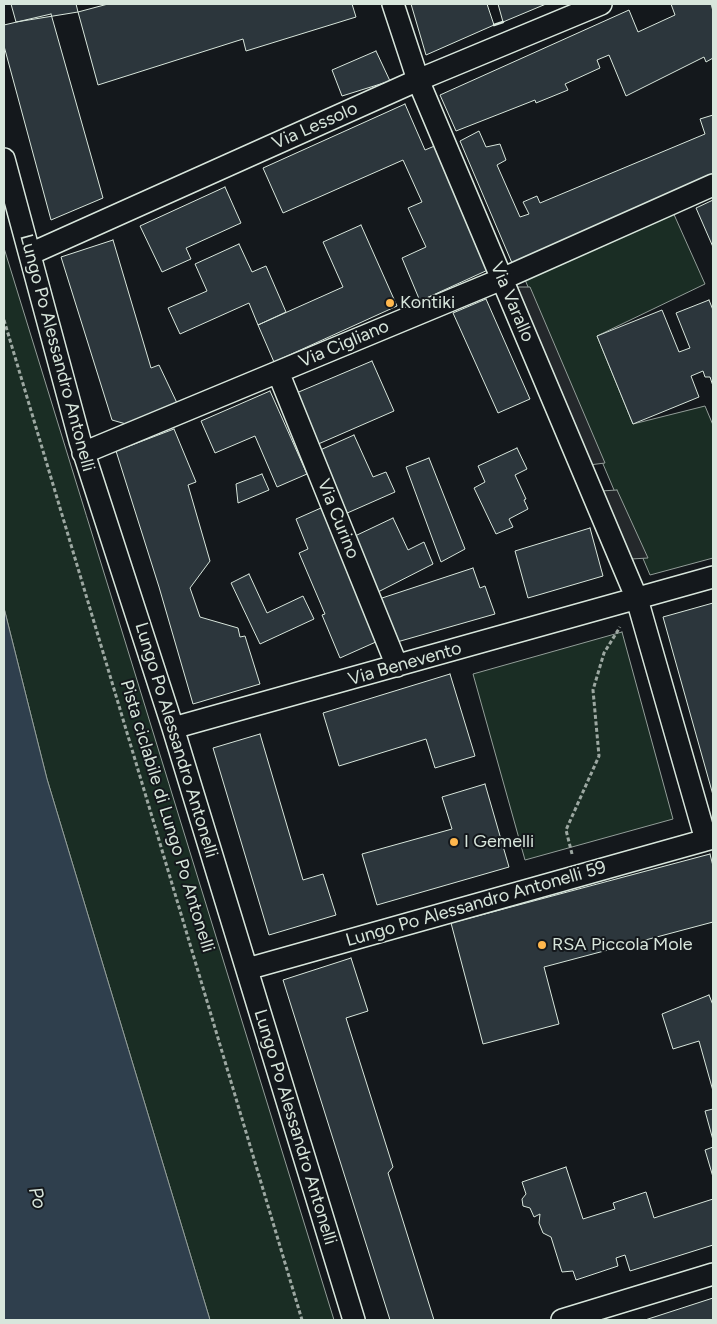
<!DOCTYPE html>
<html>
<head>
<meta charset="utf-8">
<style>
  body { margin:0 }
  #map { position:relative; width:717px; height:1324px; overflow:hidden; background:#14181c; font-family:Figtree,sans-serif }
  canvas { display:block }
  .frame { position:absolute; inset:0; border:5px solid #d8e6dc; pointer-events:none }
</style>
</head>
<body>
<div id="map">
<canvas width="717" height="1324"></canvas>
<div class="frame"></div>
</div>
<script>
const ctx = document.querySelector('canvas').getContext('2d');
ctx.lineJoin = 'round';
function fillPath(path, color) {
  ctx.fillStyle = color;
  ctx.fill(path, 'evenodd');
}
function shape(rows) {
  const path = new Path2D();
  for (const r of rows) {
    path.moveTo(r[0], r[1]);
    for (let i = 2; i < r.length; i += 2) path.lineTo(r[i], r[i + 1]);
  }
  return path;
}
function stroke(path, color, width, dash) {
  ctx.strokeStyle = color;
  ctx.lineWidth = width;
  ctx.lineCap = dash ? 'butt' : 'round';
  ctx.setLineDash(dash || []);
  ctx.stroke(path);
}
function drawText(font, color, halo, rows, align = 'center') {
  ctx.font = font + ' Figtree,sans-serif';
  ctx.lineWidth = 4;
  ctx.setLineDash([]);
  ctx.textBaseline = 'middle';
  ctx.strokeStyle = halo;
  ctx.fillStyle = color;
  for (const [text, x, y, turn = 0] of rows) {
    ctx.save();
    ctx.translate(x, y);
    ctx.rotate((+turn || 0) * Math.PI / 180);
    ctx.textAlign = isNaN(turn) ? turn : align;
    if (halo) ctx.strokeText(text, 0, 0);
    ctx.fillText(text, 0, 0);
    ctx.restore();
  }
}
const green = shape([
  [672,210,705,284,597,336,633,424,705,406,713,425,713,558,650,575,523,275,672,210],
  [4,248,334,1320,210,1320,47,779,4,608,4,248],
  [622,632,673,819,525,860,473,674,622,632]
]);
const parking = shape([
  [513,287,530,287,605,463,589,465,513,287],
  [617,490,648,558,631,559,601,491,617,490]
]);
const water = shape([
  [4,608,47,779,210,1320,4,1320,4,608]
]);
const building = shape([
  [11,4,76,4,78,12,16,22,11,4],
  [108,4,352,4,356,17,246,51,243,39,98,85,78,12,108,4],
  [411,4,487,4,494,25,426,55,411,4],
  [498,4,546,4,503,22,498,4],
  [671,4,711,4,713,11,713,58,706,62,704,57,626,96,609,55,597,60,600,68,565,84,568,90,536,103,535,100,456,131,440,95,629,10,638,32,675,15,671,4],
  [51,14,103,198,51,220,4,46,4,25,51,14],
  [376,51,390,81,342,96,332,70,376,51],
  [405,104,425,150,437,145,490,269,420,301,402,258,426,247,408,208,422,202,403,160,283,213,263,168,405,104],
  [713,115,713,174,512,263,460,141,479,131,486,147,500,144,506,160,497,165,520,217,529,214,523,202,537,196,540,203,705,134,700,119,713,115],
  [225,187,241,223,186,248,191,259,162,272,140,226,225,187],
  [713,200,713,247,696,208,713,200],
  [361,225,397,306,274,362,258,325,343,287,323,242,361,225],
  [113,240,151,368,159,365,177,403,126,424,112,420,61,257,113,240],
  [239,244,252,272,266,266,286,312,258,325,249,303,180,334,168,308,207,291,195,264,239,244],
  [486,299,530,399,498,413,453,313,486,299],
  [709,300,713,310,713,386,710,377,705,377,703,371,691,376,699,397,633,424,597,336,662,310,679,352,690,348,676,313,709,300],
  [372,361,394,411,316,445,294,394,372,361],
  [270,391,307,474,277,487,255,436,215,453,201,421,270,391],
  [174,429,196,482,188,485,210,561,190,588,200,617,238,628,240,637,245,636,260,684,193,704,159,587,116,451,174,429],
  [354,435,373,477,386,472,395,492,345,514,318,451,354,435],
  [517,448,527,469,515,475,526,499,524,500,528,509,509,519,513,527,496,534,474,488,485,482,478,466,517,448],
  [429,458,465,549,441,562,406,467,429,458],
  [262,474,269,490,238,503,236,484,262,474],
  [321,508,378,641,340,658,322,615,325,614,299,553,308,549,296,519,321,508],
  [393,518,408,550,424,542,433,564,378,592,355,536,393,518],
  [590,528,603,576,528,598,515,551,590,528],
  [473,568,480,588,485,586,495,614,397,642,379,599,473,568],
  [249,574,267,613,303,596,314,619,260,644,231,583,249,574],
  [713,603,713,795,663,617,713,603],
  [450,674,475,756,435,768,426,739,339,766,323,713,450,674],
  [260,734,303,880,323,874,336,915,269,935,213,748,260,734],
  [485,784,509,867,377,905,362,854,452,829,442,797,485,784],
  [710,854,713,866,713,922,544,967,559,1024,483,1044,451,923,710,854],
  [351,958,368,1011,346,1018,393,1167,388,1173,434,1320,390,1320,283,980,351,958],
  [709,995,713,1005,713,1091,699,1041,673,1049,662,1014,709,995],
  [713,1109,713,1140,705,1111,713,1109],
  [713,1147,713,1177,705,1150,713,1147],
  [566,1167,583,1219,615,1209,613,1203,646,1192,654,1218,713,1199,713,1245,630,1271,625,1255,616,1258,618,1266,576,1280,573,1271,562,1272,551,1237,543,1233,539,1223,540,1214,534,1217,530,1208,523,1206,522,1199,526,1194,522,1182,566,1167],
  [713,1298,713,1320,645,1320,713,1298]
]);
const path = shape([
  [4,320,302,1320],
  [572,854,566,830,599,756,593,690,604,653,620,627]
]);
const street = shape([
  [393,4,418,80,637,599,706,840],
  [4,159,80,441,173,728,354,1320],
  [30,254,418,80,601,4],
  [278,372,397,666],
  [83,453,502,279,713,185],
  [173,728,713,577],
  [247,969,713,838],
  [562,1320,713,1274]
]);
const wall = shape([
  [494,25,503,22]
]);
const markers = [
  [390,303,5,"#ffb74d"],
  [454,842,5,"#ffb74d"],
  [542,945,5,"#ffb74d"]
];
const streetNames = [
  ["Via Lessolo",315,126,-24],
  ["Via Varallo",512,302,67],
  ["Via Cigliano",344,344,-23],
  ["Lungo Po Alessandro Antonelli",57,353,75],
  ["Via Curino",338,519,68],
  ["Via Benevento",405,664,-16],
  ["Lungo Po Alessandro Antonelli",176,740,73],
  ["Pista ciclabile di Lungo Po Antonelli",167,816,73],
  ["Lungo Po Alessandro Antonelli 59",476,904,-16],
  ["Lungo Po Alessandro Antonelli",295,1127,73]
];
const poiNames = [
  ["Kontiki",400,303],
  ["I Gemelli",464,842],
  ["RSA Piccola Mole",552,945]
];
const waterNames = [
  ["Po",37,1198,75]
];
fillPath(green, '#1a2d24');
stroke(green, '#939e99', 1);
fillPath(parking, '#24282b');
stroke(parking, '#939e99', 1);
fillPath(water, '#2f3f4d');
stroke(water, '#939e99', 1);
fillPath(building, '#2c363c');
stroke(building, '#d8e6dc', 1);
stroke(street, '#d8e6dc', 24);
stroke(path, '#9da8a2', 3, [4, 2.5]);
stroke(street, '#14181c', 21);
stroke(wall, '#d8e6dc', 2.5);
for (const [x, y, r, color] of markers) {
  const dot = new Path2D();
  dot.arc(x, y, r, 0, 2 * Math.PI);
  ctx.fillStyle = color;
  ctx.fill(dot);
  stroke(dot, '#14181c', 2);
}
drawText('18px', '#d8e6dc', '#14181c', streetNames);
drawText('18px', '#d8e6dc', '#14181c', poiNames, 'left');
drawText('italic 19px', '#d8e6dc', '#14181c', waterNames);
</script>
</body>
</html>
